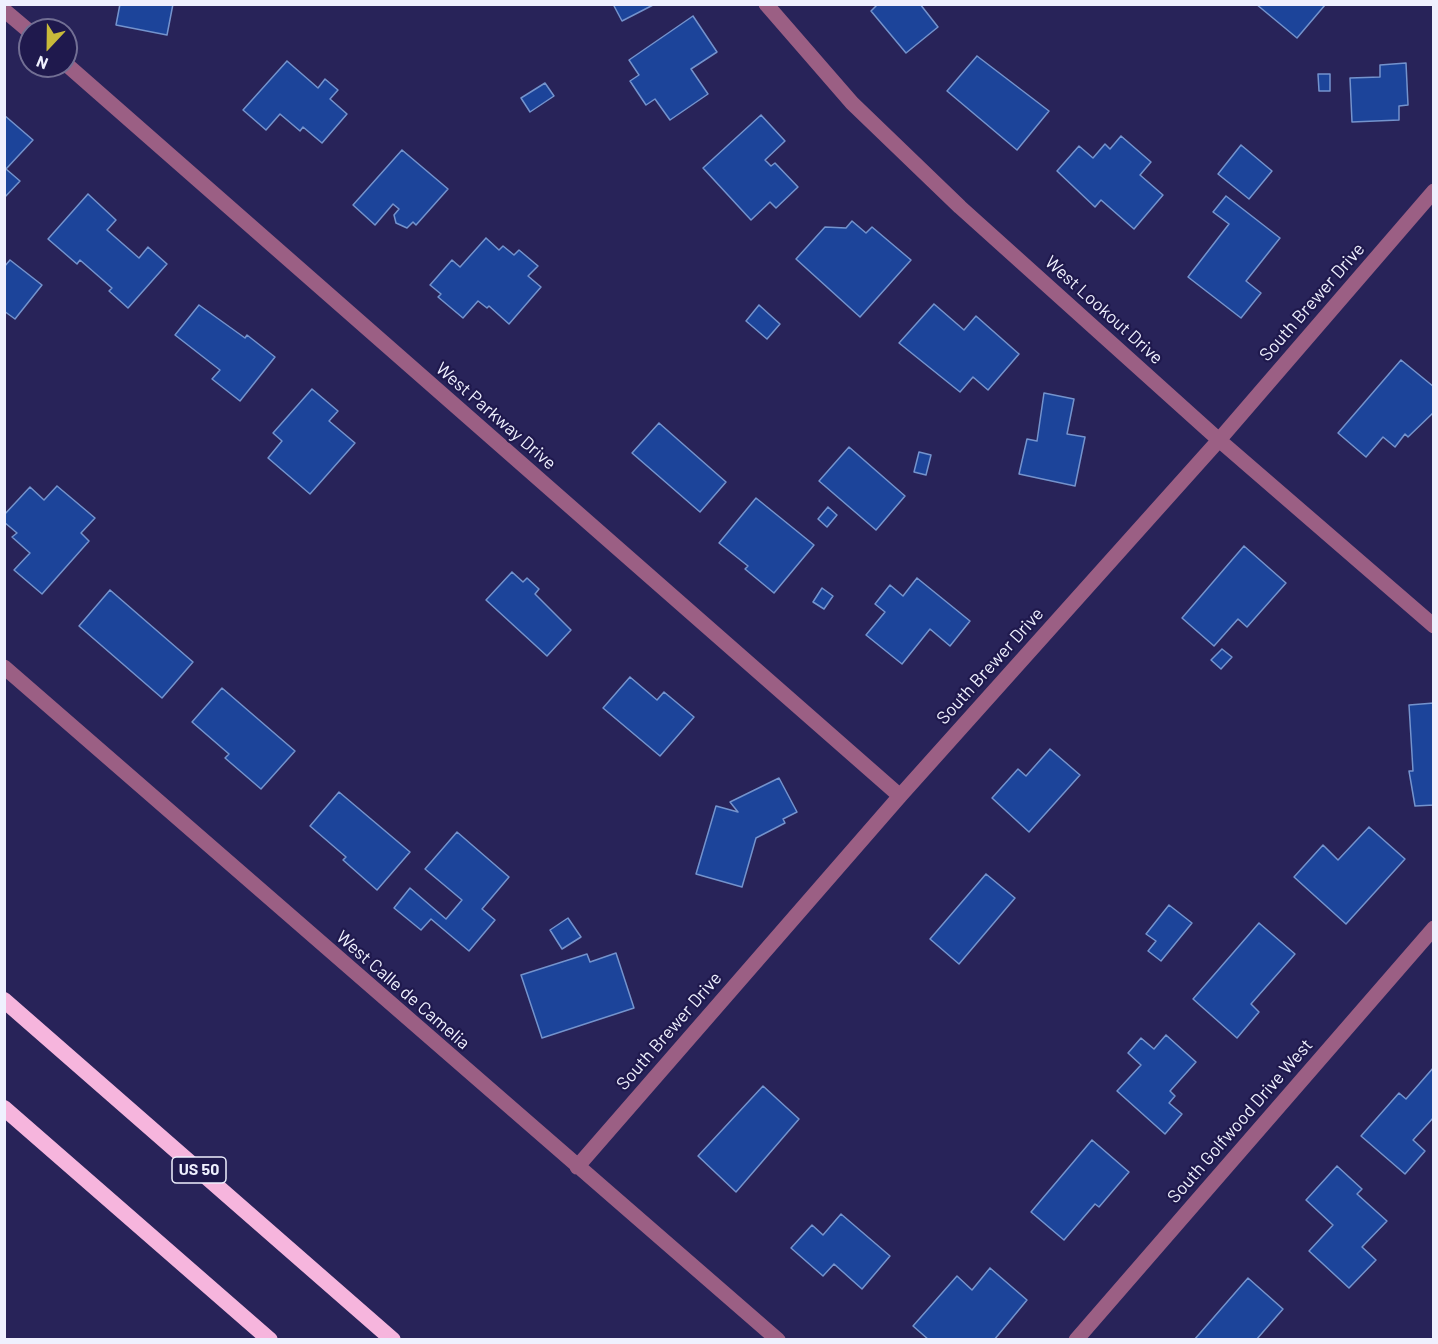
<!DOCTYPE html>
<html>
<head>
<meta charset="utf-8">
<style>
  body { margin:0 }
  #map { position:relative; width:1438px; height:1344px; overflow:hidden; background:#282359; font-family:Barlow,sans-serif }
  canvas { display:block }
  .frame { position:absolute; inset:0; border:6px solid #eff0fe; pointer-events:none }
  .north { position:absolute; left:18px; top:18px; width:60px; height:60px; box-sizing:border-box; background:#1f194d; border:2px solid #726f94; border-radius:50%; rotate:202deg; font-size:16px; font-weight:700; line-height:24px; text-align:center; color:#eff0fe }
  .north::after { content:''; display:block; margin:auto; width:21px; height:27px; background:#c9ba3a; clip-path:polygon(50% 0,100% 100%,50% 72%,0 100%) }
</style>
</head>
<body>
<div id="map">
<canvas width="1438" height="1344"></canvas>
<div class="frame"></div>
<div class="north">N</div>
</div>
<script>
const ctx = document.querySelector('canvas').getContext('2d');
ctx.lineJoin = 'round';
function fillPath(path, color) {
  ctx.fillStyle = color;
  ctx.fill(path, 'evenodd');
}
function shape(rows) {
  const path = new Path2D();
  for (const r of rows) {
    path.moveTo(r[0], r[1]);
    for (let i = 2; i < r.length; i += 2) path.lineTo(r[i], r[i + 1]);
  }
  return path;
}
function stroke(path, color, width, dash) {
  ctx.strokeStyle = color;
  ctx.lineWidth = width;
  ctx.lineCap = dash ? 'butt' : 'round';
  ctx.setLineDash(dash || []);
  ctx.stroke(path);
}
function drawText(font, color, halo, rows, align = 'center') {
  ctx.font = font + ' Barlow,sans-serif';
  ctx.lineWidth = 4.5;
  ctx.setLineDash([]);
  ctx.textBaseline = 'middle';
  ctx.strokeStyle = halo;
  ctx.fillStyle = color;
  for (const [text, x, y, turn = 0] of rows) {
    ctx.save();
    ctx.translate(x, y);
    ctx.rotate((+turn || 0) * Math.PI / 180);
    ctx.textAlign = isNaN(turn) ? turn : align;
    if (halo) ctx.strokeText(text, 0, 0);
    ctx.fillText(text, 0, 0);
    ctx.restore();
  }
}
const building = shape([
  [120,4,173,4,167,35,116,25,120,4],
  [613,4,655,4,622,21,613,4],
  [920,4,938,27,906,53,871,11,878,4,920,4],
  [1256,4,1325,4,1325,5,1297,38,1256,4],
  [693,16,717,52,691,69,708,94,670,120,655,99,646,105,630,81,639,75,629,60,693,16],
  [977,56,1049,111,1017,150,947,91,977,56],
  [287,61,318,88,325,79,338,90,330,99,347,114,322,143,303,127,300,131,280,114,266,130,243,110,287,61],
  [1406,63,1408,105,1399,106,1399,120,1352,122,1350,78,1380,77,1380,65,1406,63],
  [1318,74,1330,74,1330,91,1319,91,1318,74],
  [545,83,554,96,530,112,521,98,545,83],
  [4,115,33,140,6,169,20,181,4,198,4,115],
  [761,115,785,141,765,160,771,166,775,163,798,187,776,208,770,202,751,220,703,168,761,115],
  [1121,136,1151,162,1140,175,1163,195,1134,229,1101,200,1095,207,1057,171,1079,146,1093,158,1105,144,1110,149,1121,136],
  [1241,145,1272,171,1249,199,1218,174,1241,145],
  [402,150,448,189,416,225,413,222,407,228,396,223,394,215,399,209,393,204,375,225,353,205,402,150],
  [88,194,116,220,107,230,139,258,148,247,167,264,128,308,109,291,112,288,80,260,77,264,48,239,88,194],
  [1226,196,1280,238,1246,281,1261,293,1241,318,1188,277,1229,224,1213,212,1226,196],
  [852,221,866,233,872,227,911,260,860,317,796,259,825,227,846,228,852,221],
  [486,238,499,250,503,246,514,255,519,250,538,266,528,276,541,287,509,324,489,306,487,308,478,301,463,318,438,297,441,294,430,285,452,260,460,267,486,238],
  [10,260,42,285,15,319,4,311,4,267,10,260],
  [934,304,964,330,976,316,1019,354,988,390,973,377,960,392,899,343,934,304],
  [199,305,245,338,247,335,275,357,240,401,212,379,220,370,175,335,199,305],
  [759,305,780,324,767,339,746,321,759,305],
  [1401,360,1434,387,1434,412,1408,437,1405,434,1395,447,1383,437,1366,457,1338,433,1401,360],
  [312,389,338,411,329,421,355,443,310,494,268,458,282,441,273,433,312,389],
  [1044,393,1074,399,1067,434,1085,437,1075,486,1019,474,1027,439,1037,441,1044,393],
  [659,423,726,482,700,512,632,453,659,423],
  [849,447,905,496,876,530,819,481,849,447],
  [919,452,931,455,926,475,914,472,919,452],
  [57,486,95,518,81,533,89,541,42,594,14,570,30,553,12,537,17,533,4,522,4,515,30,487,44,500,57,486],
  [756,498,814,545,774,593,745,569,748,566,719,543,756,498],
  [828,507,837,515,827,527,818,519,828,507],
  [1244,546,1286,583,1247,627,1238,619,1214,646,1182,618,1244,546],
  [512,572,523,582,527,578,539,589,535,594,571,630,547,656,486,600,512,572],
  [917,578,970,621,950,646,930,629,902,664,866,635,885,612,875,604,890,585,903,596,917,578],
  [822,588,833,596,824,609,813,602,822,588],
  [110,590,193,662,162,698,79,626,110,590],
  [1222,649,1232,657,1221,669,1211,660,1222,649],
  [630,677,657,700,664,692,694,717,660,756,603,708,630,677],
  [222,688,295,751,261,789,225,758,229,754,192,722,222,688],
  [1434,703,1434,805,1415,806,1409,771,1413,771,1409,705,1434,703],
  [1050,749,1080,775,1029,832,992,798,1018,769,1026,776,1050,749],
  [779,778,797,812,783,819,785,823,756,838,742,887,696,874,716,806,738,812,730,802,779,778],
  [339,792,410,852,377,890,343,860,346,857,310,826,339,792],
  [1369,827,1405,859,1346,924,1294,877,1323,845,1338,860,1369,827],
  [457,832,509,877,482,909,495,920,469,951,431,919,421,930,394,908,410,888,446,919,462,900,425,869,457,832],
  [986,874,1015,898,959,964,930,939,986,874],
  [1169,905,1192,923,1161,961,1148,951,1156,941,1146,934,1169,905],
  [568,918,581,937,562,949,550,930,568,918],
  [1259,923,1295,954,1251,1004,1259,1012,1237,1038,1193,999,1259,923],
  [616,953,634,1008,542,1038,521,975,587,954,590,962,616,953],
  [1166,1035,1196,1062,1170,1091,1175,1096,1169,1103,1182,1114,1165,1134,1117,1091,1141,1065,1128,1053,1141,1038,1154,1049,1166,1035],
  [1434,1067,1434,1117,1413,1140,1425,1151,1405,1174,1361,1136,1399,1093,1406,1099,1434,1067],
  [763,1086,799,1119,736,1192,698,1156,763,1086],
  [1092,1140,1129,1172,1099,1207,1095,1204,1064,1240,1031,1212,1092,1140],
  [1337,1166,1362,1189,1357,1194,1387,1221,1362,1247,1376,1260,1349,1288,1309,1251,1333,1225,1306,1200,1337,1166],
  [841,1214,890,1256,862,1289,834,1264,823,1276,791,1248,812,1225,823,1235,841,1214],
  [990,1268,1027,1300,994,1340,929,1340,913,1326,957,1276,972,1290,990,1268],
  [1248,1278,1283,1309,1256,1340,1194,1340,1248,1278]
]);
const minor = shape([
  [766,4,852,103,960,207,1219,440,1434,626],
  [4,10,30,32],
  [66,64,900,796],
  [4,667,778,1340],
  [577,1167,900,796,1219,440,1434,191],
  [1076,1340,1434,928]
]);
const trunk = shape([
  [4,1000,393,1340],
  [4,1108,270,1340]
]);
const shields = [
  [199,1170,54]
];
const shieldNames = [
  ["US 50",199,1170]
];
const streetNames = [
  ["South Brewer Drive",1312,302,-49],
  ["West Lookout Drive",1104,310,42],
  ["West Parkway Drive",496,416,41],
  ["South Brewer Drive",990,666,-48],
  ["West Calle de Camelia",403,990,41],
  ["South Brewer Drive",669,1031,-49],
  ["South Golfwood Drive West",1240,1121,-49]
];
fillPath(building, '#1c449a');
stroke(building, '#7493cd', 1.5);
stroke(minor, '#9b5f84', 15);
stroke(trunk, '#f6b5dd', 16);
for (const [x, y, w] of shields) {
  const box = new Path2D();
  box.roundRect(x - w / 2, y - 13, w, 26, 4.5);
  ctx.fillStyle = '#1f194d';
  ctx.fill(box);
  stroke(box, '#eff0fe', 1.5);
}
drawText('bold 16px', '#eff0fe', null, shieldNames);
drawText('18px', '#eff0fe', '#1f194d', streetNames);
</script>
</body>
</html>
